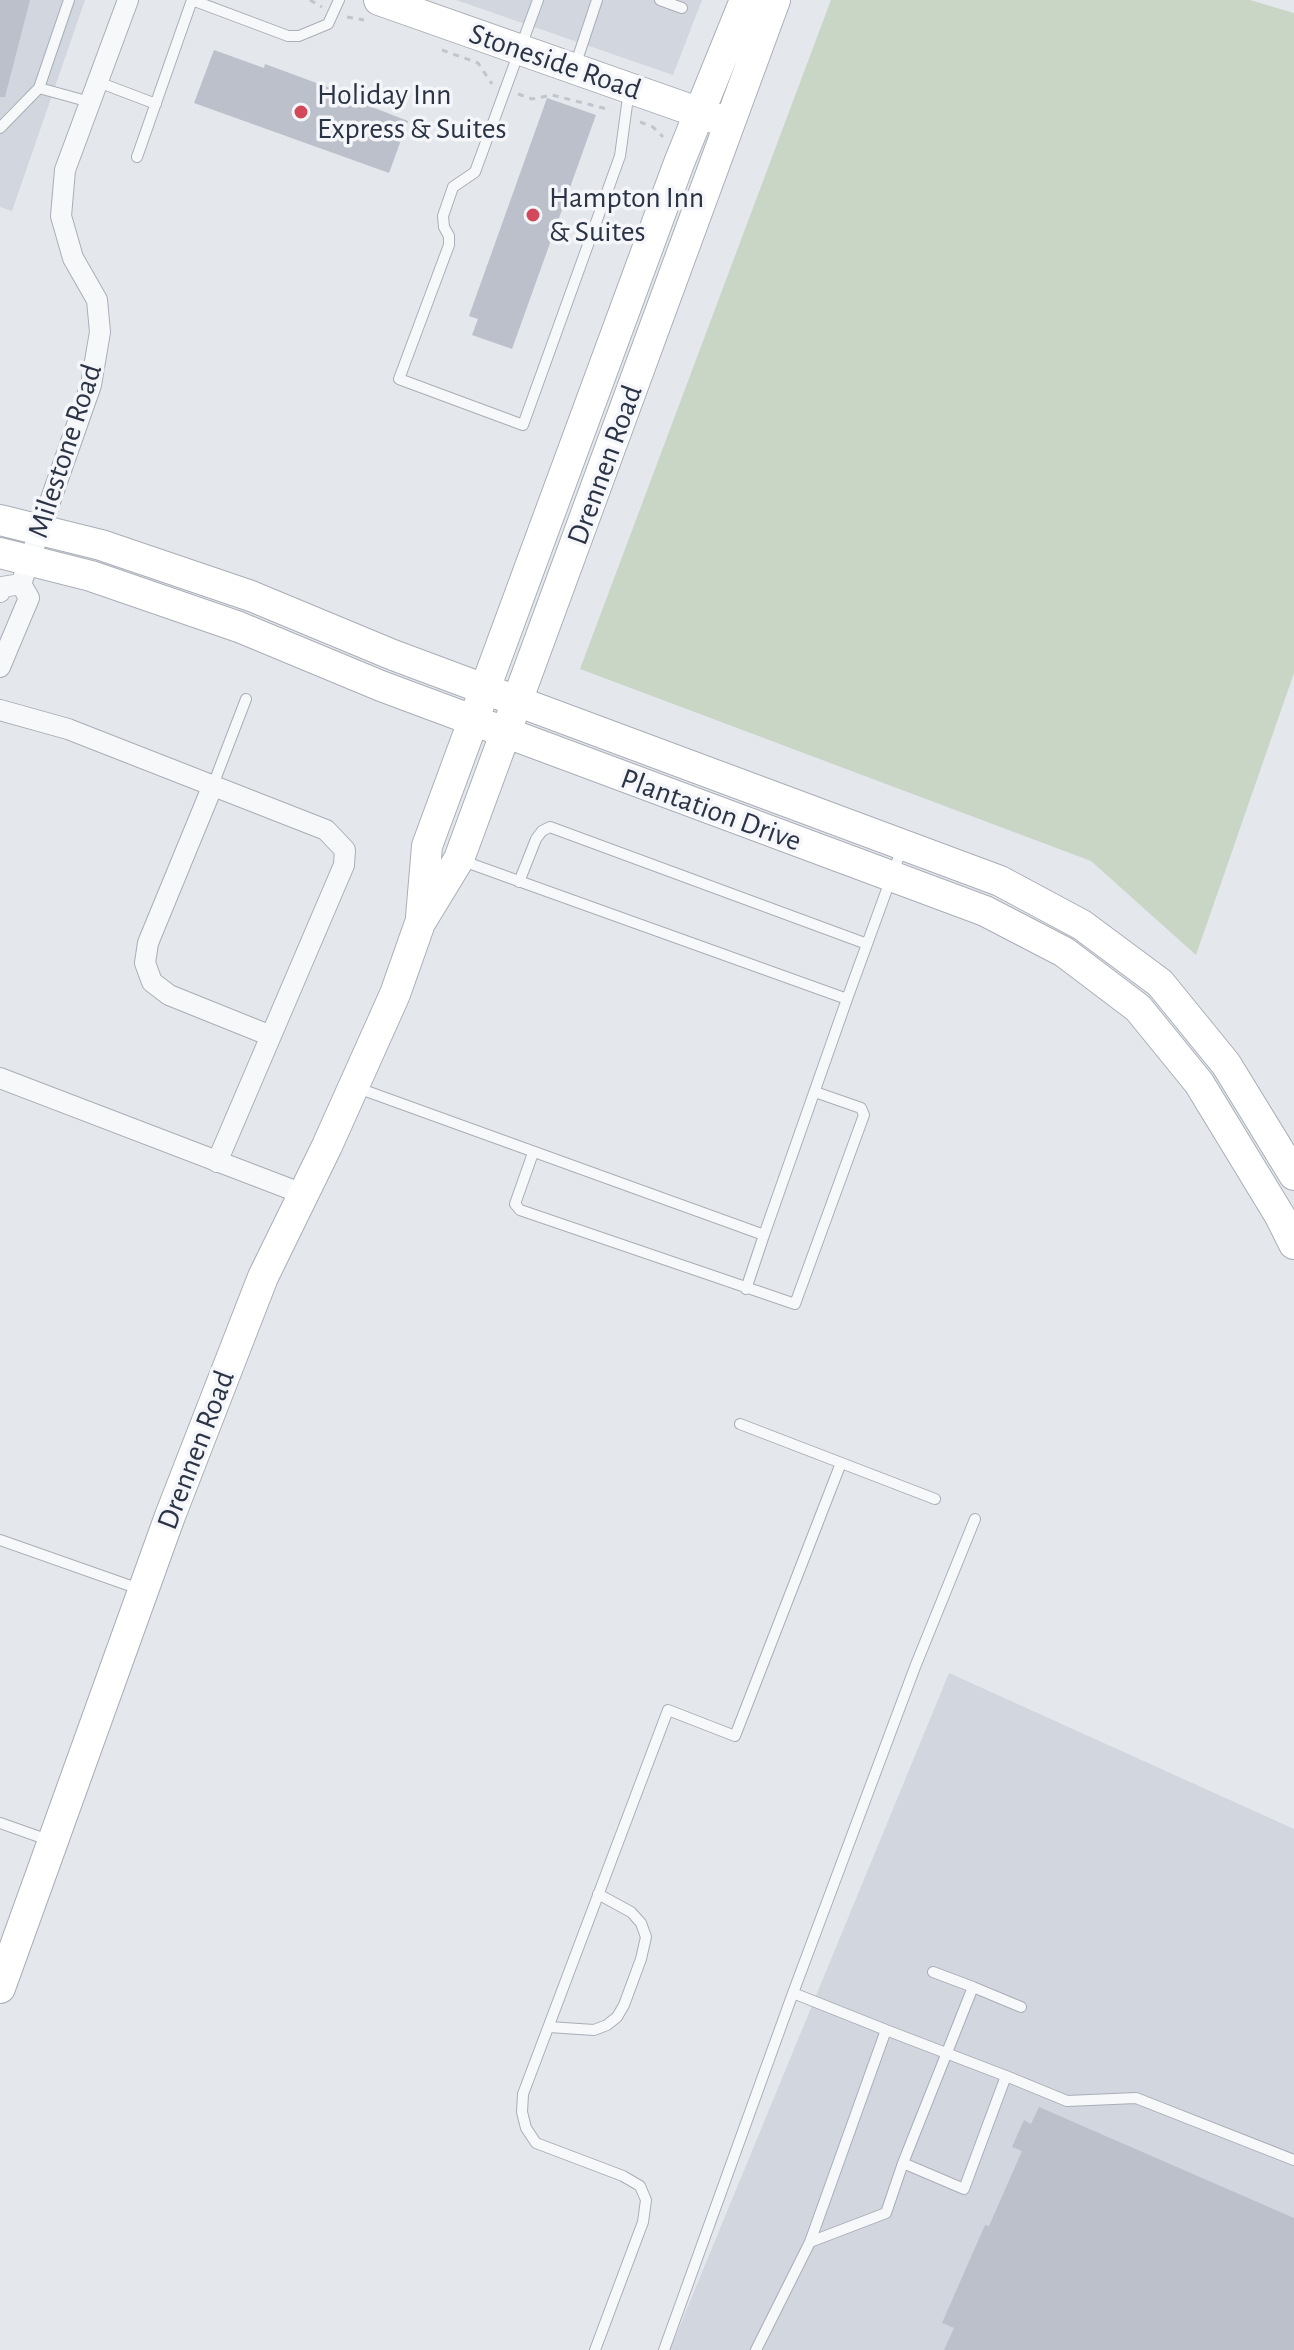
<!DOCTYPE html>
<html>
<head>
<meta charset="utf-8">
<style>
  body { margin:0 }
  canvas { display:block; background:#e4e7ec }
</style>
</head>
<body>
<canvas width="1294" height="2350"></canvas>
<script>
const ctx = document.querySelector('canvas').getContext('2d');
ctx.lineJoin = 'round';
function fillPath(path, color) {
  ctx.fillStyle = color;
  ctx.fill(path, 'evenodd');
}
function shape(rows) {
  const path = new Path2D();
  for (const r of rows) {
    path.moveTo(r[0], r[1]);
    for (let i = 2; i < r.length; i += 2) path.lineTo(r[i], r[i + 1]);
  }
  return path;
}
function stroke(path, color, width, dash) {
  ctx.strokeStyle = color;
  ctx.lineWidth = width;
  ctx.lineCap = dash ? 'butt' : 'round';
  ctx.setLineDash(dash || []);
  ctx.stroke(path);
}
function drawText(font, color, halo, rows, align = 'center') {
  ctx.font = font + ' "Alegreya Sans",sans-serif';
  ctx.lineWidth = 7;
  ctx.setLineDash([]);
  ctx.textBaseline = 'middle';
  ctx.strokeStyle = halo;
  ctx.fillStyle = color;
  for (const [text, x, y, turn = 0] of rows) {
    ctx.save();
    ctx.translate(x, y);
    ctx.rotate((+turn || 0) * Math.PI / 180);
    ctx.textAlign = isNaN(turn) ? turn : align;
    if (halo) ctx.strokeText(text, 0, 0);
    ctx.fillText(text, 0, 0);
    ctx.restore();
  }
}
const built = shape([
  [0,0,85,0,12,211,0,207],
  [456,0,702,0,673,75],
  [949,1673,1294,1829,1294,2350,670,2350]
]);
const green = shape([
  [831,0,1250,0,1294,13,1294,673,1196,955,1091,861,580,669]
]);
const building = shape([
  [0,0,30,0,5,97,0,97],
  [214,50,264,68,265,64,360,99,359,102,408,121,389,173,194,103],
  [547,98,596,115,512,349,472,335,478,319,469,316],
  [1039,2107,1294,2218,1294,2350,944,2350,954,2328,942,2323,985,2225,989,2226,1022,2151,1012,2147,1024,2120,1031,2124]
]);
const path = shape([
  [310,0,322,7],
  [347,17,364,20],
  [442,50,478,63,492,84],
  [518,94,532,99,552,95,611,110],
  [640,122,653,127,663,137]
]);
const lane = shape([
  [538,0,475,172,453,187,443,216,444,227,449,236,449,245,399,379,523,425,620,156,629,90],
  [660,0,682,8],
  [575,66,597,0],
  [98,82,156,104],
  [39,88,90,102],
  [0,128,39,88,69,0],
  [137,157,192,0,288,36,299,36,328,24,339,0],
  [213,785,246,699],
  [463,861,847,999,902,848],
  [519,882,536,839,542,831,550,827,867,944],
  [355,1087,764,1235,847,999],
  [533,1153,515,1204,520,1210,795,1304,864,1115,861,1108,815,1092],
  [746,1289,764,1235],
  [740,1424,935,1499],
  [0,1540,142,1590],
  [0,1823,51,1841],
  [933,1972,973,1987],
  [1021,2007,973,1987,903,2163,964,2189,1006,2076,1067,2101,1136,2098,1294,2160],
  [549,2027,594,2030,607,2025,617,2017,624,2005,641,1959,646,1937,641,1923,631,1912,598,1894],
  [886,2030,1006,2076],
  [810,2242,886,2213,903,2163],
  [595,2350,643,2222,646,2200,640,2186,623,2176,536,2143,526,2128,522,2112,523,2094,668,1710,735,1736,841,1463],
  [664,2350,793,1993,915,1667,975,1519],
  [756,2350,810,2242,886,2030,793,1993]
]);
const street = shape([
  [21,584,91,385,100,332,97,300,73,258,61,216,65,170,128,0],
  [0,592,2,587,21,584],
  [0,667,29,598,21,584],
  [0,710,68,729,326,830,345,850,344,865,217,1162],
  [213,785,148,943,145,963,152,982,169,995,271,1036],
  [0,1078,303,1194]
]);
const secondary = shape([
  [379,0,717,119],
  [0,520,101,545,251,596,393,655,1000,881,1082,925,1160,983,1226,1064,1294,1175],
  [0,553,91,576,239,627,381,686,985,911,1064,952,1138,1008,1199,1083,1280,1216,1294,1244],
  [421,917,427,846,679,163,745,0],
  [0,1988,170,1516,263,1277,327,1146,395,994,420,923,459,859,775,0]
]);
const markers = [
  [301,112,8,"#d1495b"],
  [533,215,8,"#d1495b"]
];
const streetNames = [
  ["Stoneside Road",555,62,19],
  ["Milestone Road",65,451,-72],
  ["Drennen Road",605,465,-70],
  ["Plantation Drive",711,810,20],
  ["Drennen Road",196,1450,-69]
];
const poiNames = [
  ["Holiday Inn",317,95],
  ["Express & Suites",317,129],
  ["Hampton Inn",549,198],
  ["& Suites",549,232]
];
fillPath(built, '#d2d6de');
fillPath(green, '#c9d6c5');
fillPath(building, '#bbc0ca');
stroke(lane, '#a9aeb7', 12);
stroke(street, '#a9aeb7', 22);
stroke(secondary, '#a9aeb7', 32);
stroke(path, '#c2c5cb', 3, [6, 6]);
stroke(lane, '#f7f8fa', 10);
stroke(street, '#f7f8fa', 20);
stroke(secondary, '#fff', 30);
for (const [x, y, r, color] of markers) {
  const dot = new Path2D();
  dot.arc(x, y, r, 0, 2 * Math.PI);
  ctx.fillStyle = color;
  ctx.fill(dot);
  stroke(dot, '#f4f6f9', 3);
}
drawText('30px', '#2b3445', '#f4f6f9', streetNames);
drawText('30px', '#2b3445', '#f4f6f9', poiNames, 'left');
</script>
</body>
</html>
